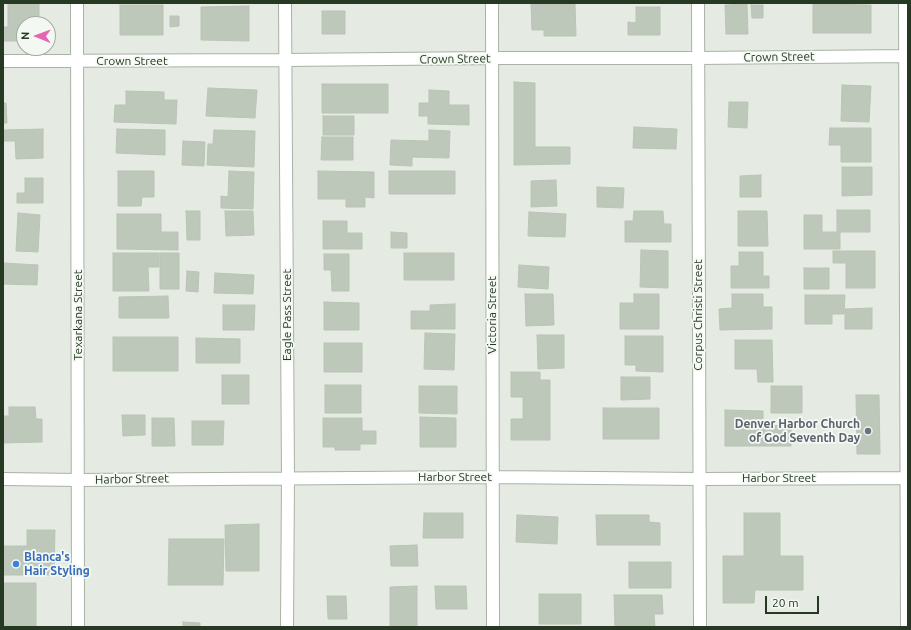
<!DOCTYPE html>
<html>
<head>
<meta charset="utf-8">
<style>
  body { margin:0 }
  #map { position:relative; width:911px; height:630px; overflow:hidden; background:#e5ebe2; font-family:Ubuntu,sans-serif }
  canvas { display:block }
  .frame { position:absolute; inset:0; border:4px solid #263a23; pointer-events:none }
  .north { position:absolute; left:16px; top:16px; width:40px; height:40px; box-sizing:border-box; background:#f4f8f2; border:1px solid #a2ac9f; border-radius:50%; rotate:271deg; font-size:11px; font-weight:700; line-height:16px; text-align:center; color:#263a23 }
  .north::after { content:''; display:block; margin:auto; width:14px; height:18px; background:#e664b5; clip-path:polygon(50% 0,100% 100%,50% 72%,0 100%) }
  .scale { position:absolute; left:765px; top:596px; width:54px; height:18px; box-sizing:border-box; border:2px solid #263a23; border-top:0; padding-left:5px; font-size:12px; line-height:14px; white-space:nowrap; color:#263a23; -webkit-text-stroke:3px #f4f8f2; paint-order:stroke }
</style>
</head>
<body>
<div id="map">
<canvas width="911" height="630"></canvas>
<div class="frame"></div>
<div class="north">N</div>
<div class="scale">20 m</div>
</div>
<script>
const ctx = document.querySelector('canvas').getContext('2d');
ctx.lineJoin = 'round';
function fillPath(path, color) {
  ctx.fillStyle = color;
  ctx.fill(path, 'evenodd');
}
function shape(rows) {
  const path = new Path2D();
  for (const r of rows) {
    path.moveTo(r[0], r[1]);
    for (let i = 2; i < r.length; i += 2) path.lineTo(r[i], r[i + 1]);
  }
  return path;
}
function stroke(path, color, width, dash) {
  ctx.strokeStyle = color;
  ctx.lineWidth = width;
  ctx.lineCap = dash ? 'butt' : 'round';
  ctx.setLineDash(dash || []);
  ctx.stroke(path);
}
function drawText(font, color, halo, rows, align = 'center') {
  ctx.font = font + ' Ubuntu,sans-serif';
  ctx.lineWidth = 3.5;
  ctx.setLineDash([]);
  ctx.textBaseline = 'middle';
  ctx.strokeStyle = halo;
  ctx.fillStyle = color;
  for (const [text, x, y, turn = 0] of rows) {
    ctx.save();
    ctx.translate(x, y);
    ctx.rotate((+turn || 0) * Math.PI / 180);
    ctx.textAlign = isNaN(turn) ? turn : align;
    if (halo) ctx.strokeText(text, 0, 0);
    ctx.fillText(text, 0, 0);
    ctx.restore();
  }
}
const building = shape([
  [8,3,39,3,39,22,46,22,46,24,24,24,24,41,3,41,3,27,8,27,8,3],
  [531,4,575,4,576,36,544,36,544,30,532,30,531,4],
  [747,4,748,34,726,34,725,5,747,4],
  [813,4,871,5,871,33,813,33,813,4],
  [120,5,163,5,163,35,120,35,120,5],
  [751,5,763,5,763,18,752,18,751,5],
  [249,6,249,41,201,40,201,7,249,6],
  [636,7,660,7,660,35,628,35,628,22,636,23,636,7],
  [322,11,345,11,345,34,322,34,322,11],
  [170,16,179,16,179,26,170,27,170,16],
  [514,82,535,83,535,147,570,147,570,164,514,165,514,82],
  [322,84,388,84,388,113,322,113,322,84],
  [842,85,871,86,869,122,841,121,842,85],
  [208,88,257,90,255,118,206,116,208,88],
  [429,90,449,91,449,105,469,105,469,125,428,124,428,116,419,116,419,103,429,103,429,90],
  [126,91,164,92,164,100,177,100,176,124,114,122,115,105,126,105,126,91],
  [729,102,748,102,747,128,728,127,729,102],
  [3,103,6,103,7,123,3,123,3,103],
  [323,116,354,116,354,135,323,135,323,116],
  [634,127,677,129,676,149,633,148,634,127],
  [830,128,871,128,871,162,841,162,841,145,829,145,830,128],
  [43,129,43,158,16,159,15,141,3,141,3,130,43,129],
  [117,129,165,130,165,155,116,153,117,129],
  [214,130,255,131,254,167,207,165,208,144,213,144,214,130],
  [429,130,450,131,449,158,412,157,412,166,390,165,391,140,429,141,429,130],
  [322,137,353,137,353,160,321,160,322,137],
  [183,141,205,142,204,166,182,165,183,141],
  [842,167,872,167,872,195,842,196,842,167],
  [118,171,154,171,154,197,142,197,141,206,118,206,118,171],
  [229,171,254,172,253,209,221,208,221,196,228,197,229,171],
  [318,171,374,172,374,198,365,197,365,207,346,207,346,199,318,199,318,171],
  [389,171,455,171,455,194,389,194,389,171],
  [761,175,761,197,740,197,740,176,761,175],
  [25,178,43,178,43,203,17,203,17,193,25,193,25,178],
  [556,180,557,206,531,207,531,181,556,180],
  [597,187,624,188,623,208,597,207,597,187],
  [837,210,870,210,870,232,840,232,840,249,804,249,804,215,822,215,822,232,837,232,837,210],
  [186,211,200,211,200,240,187,240,186,211],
  [225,211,253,211,254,235,226,236,225,211],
  [634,211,663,211,664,224,671,224,671,242,625,242,625,221,633,221,634,211],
  [738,211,767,211,768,246,738,246,738,211],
  [529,212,566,214,565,237,528,236,529,212],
  [18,213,40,215,38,252,16,251,18,213],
  [117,214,161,214,161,232,178,232,178,250,117,249,117,214],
  [323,221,347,221,347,233,362,233,362,249,323,249,323,221],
  [391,232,407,233,407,248,391,248,391,232],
  [641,250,668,251,668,288,640,287,641,250],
  [833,251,875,251,875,288,846,288,846,263,833,263,833,251],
  [739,252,763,252,763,276,769,276,769,288,731,288,731,266,739,266,739,252],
  [113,253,159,253,159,267,148,267,149,291,113,291,113,253],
  [160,253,179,253,179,289,160,289,160,253],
  [404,253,454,253,454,280,404,280,404,253],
  [324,254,349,254,349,291,332,291,331,270,324,270,324,254],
  [3,263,38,265,37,285,3,284,3,263],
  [519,265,549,267,548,289,518,287,519,265],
  [804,268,829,268,829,289,804,289,804,268],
  [187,271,199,272,198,292,186,291,187,271],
  [215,273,254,275,253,294,214,293,215,273],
  [525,294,553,294,554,325,526,326,525,294],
  [634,294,659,294,659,329,620,329,620,303,634,303,634,294],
  [732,294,763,294,763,307,772,307,772,329,720,330,719,309,732,308,732,294],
  [805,295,845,295,844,314,832,314,832,324,805,324,805,295],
  [168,296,169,318,119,318,119,297,168,296],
  [324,302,359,303,359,330,324,330,324,302],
  [455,304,455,329,411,329,411,311,430,311,430,305,455,304],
  [223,305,255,305,254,330,223,330,223,305],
  [872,308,872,329,845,329,845,309,872,308],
  [425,333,455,334,454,370,424,369,425,333],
  [537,335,564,335,564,368,538,369,537,335],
  [625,336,663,336,663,372,636,371,636,365,625,365,625,336],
  [113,337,178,337,178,371,113,371,113,337],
  [196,338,240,339,240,363,196,363,196,338],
  [735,340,772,340,773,382,758,382,757,369,735,369,735,340],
  [324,343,362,343,362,372,324,372,324,343],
  [511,372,540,372,540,380,550,380,550,440,511,440,511,419,523,419,523,397,511,397,511,372],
  [222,375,249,375,249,404,222,404,222,375],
  [621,377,650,377,650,399,621,400,621,377],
  [325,385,361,385,361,413,325,413,325,385],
  [419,386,457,386,457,414,419,413,419,386],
  [771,386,802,386,802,413,771,413,771,386],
  [856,395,879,395,880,454,857,454,856,395],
  [9,407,35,407,36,419,42,419,42,442,3,443,3,416,9,416,9,407],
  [603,408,659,408,659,439,603,439,603,408],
  [725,410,763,411,763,425,791,426,791,446,725,446,725,410],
  [122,415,145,415,145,435,123,436,122,415],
  [420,417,456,418,456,447,420,447,420,417],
  [152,418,174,418,175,446,152,446,152,418],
  [323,418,362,418,362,431,376,431,376,444,360,444,360,450,335,450,335,447,323,447,323,418],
  [192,421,224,421,223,445,192,445,192,421],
  [424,513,463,513,463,538,423,538,424,513],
  [744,513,780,513,780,556,803,556,803,590,755,590,754,603,723,603,723,556,744,556,744,513],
  [517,515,558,517,557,544,516,542,517,515],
  [596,515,649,515,649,522,660,523,660,545,597,545,596,515],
  [259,524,259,571,226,571,225,525,259,524],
  [27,530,55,530,54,575,3,575,3,546,27,546,27,530],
  [169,539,224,539,223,585,168,585,169,539],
  [417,545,418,566,391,566,390,546,417,545],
  [629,562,671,562,671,588,629,588,629,562],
  [3,583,36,583,36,627,3,627,3,583],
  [417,586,417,627,390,627,390,587,417,586],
  [435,586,466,586,467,609,436,609,435,586],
  [539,594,581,594,581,624,539,624,539,594],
  [614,595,662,595,663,614,654,614,655,627,615,627,614,595],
  [327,596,346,596,347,619,328,619,327,596],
  [183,622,200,623,200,627,183,627,183,622]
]);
const minor = shape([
  [77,3,78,627],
  [285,3,288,478,287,627],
  [492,3,493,627],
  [698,3,700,627],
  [905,3,907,627],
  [3,61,285,60,492,58,698,58,908,56],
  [3,479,78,480,493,477,699,479,908,478]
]);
const markers = [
  [868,431,4,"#6b7280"],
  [16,564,4,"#3f7fe0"]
];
const streetNames = [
  ["Crown Street",779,57,-1],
  ["Crown Street",455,59,-1],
  ["Crown Street",132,61],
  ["Texarkana Street",78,315,-90],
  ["Eagle Pass Street",287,315,-90],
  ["Victoria Street",492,315,-90],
  ["Corpus Christi Street",698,315,-90],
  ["Harbor Street",455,477],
  ["Harbor Street",779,478],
  ["Harbor Street",132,479,-1]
];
const worshipNames = [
  ["Denver Harbor Church",860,424],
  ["of God Seventh Day",860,438]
];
const shopNames = [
  ["Blanca's",24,557],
  ["Hair Styling",24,571]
];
fillPath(building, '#bec8ba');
stroke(building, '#b9c4b5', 1);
stroke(minor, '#a8b2a5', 14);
stroke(minor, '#fff', 12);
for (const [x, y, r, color] of markers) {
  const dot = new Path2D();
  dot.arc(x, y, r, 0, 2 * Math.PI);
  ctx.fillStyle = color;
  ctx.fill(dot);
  stroke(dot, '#f4f8f2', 1.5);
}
drawText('12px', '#263a23', '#f4f8f2', streetNames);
drawText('bold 12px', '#5b616d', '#f4f8f2', worshipNames, 'right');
drawText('bold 12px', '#366cbe', '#f4f8f2', shopNames, 'left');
</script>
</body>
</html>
